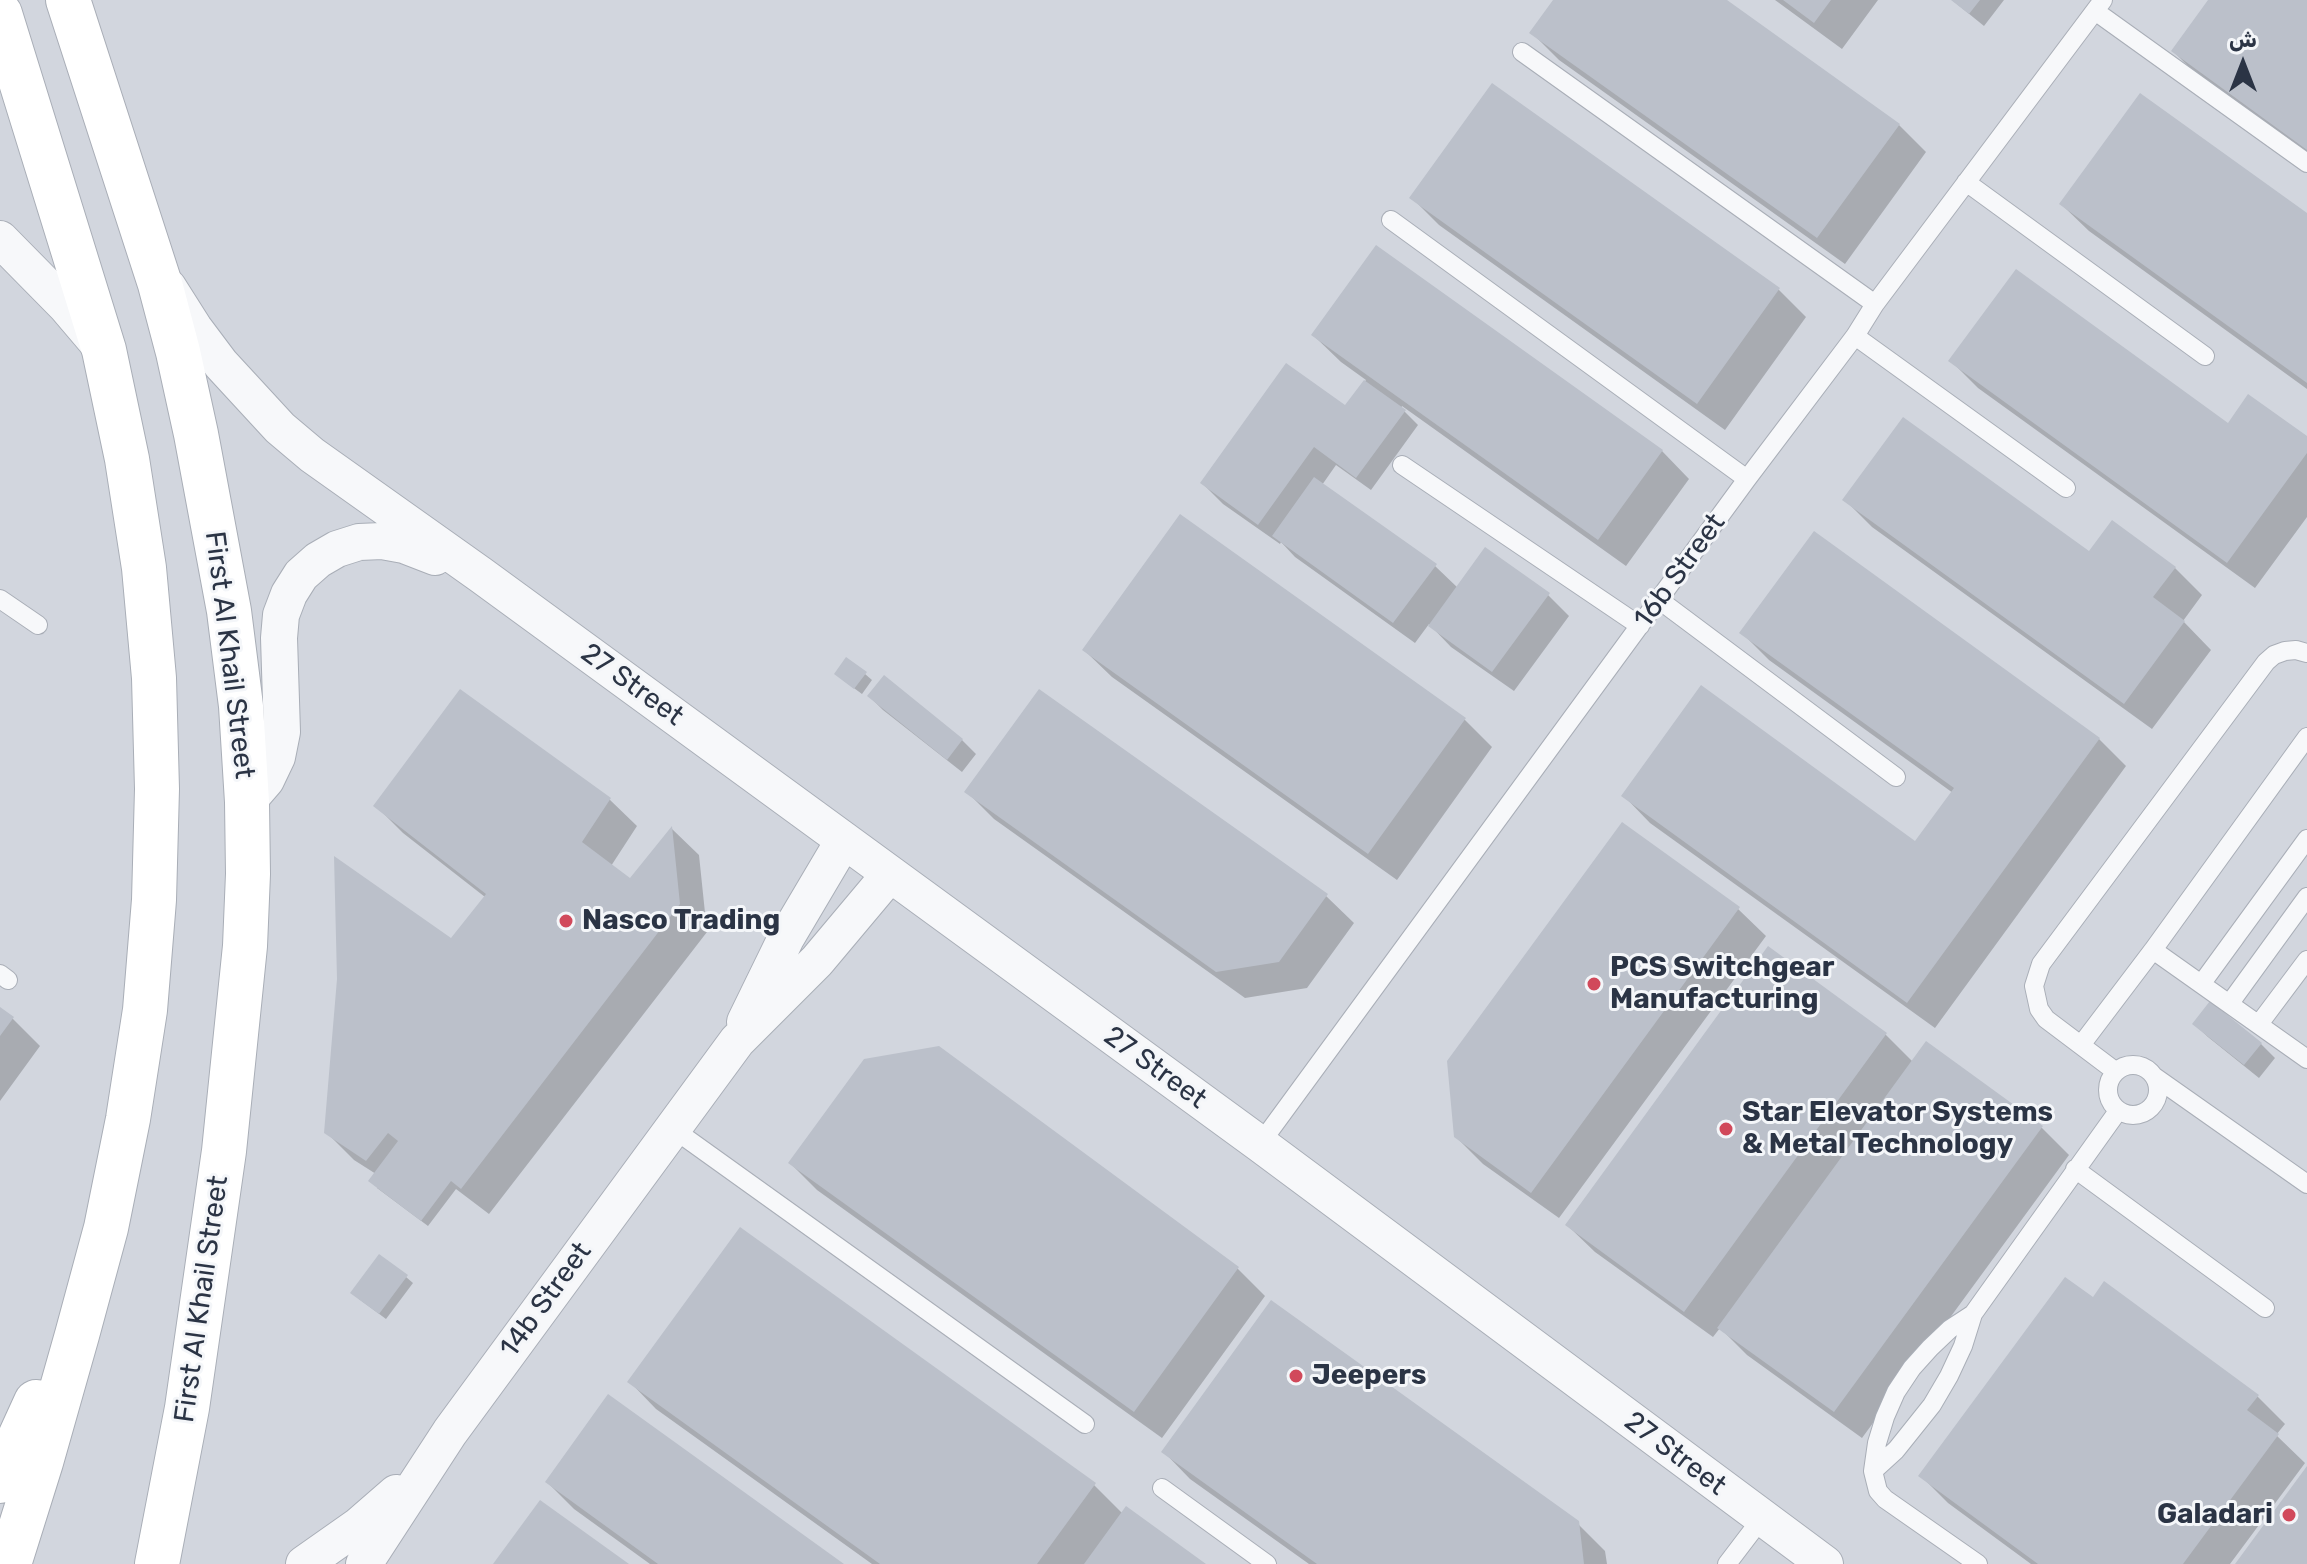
<!DOCTYPE html>
<html>
<head>
<meta charset="utf-8">
<style>
  body { margin:0 }
  #map { position:relative; width:2307px; height:1564px; overflow:hidden; background:#e4e7ec; font-family:Rubik,"Noto Naskh Arabic",sans-serif }
  canvas { display:block }
  .north { position:absolute; left:2203px; top:24px; width:80px; height:80px; -webkit-text-stroke:6px #f4f6f9; paint-order:stroke; rotate:0deg; font-size:22px; font-weight:700; line-height:32px; text-align:center; color:#2b3445 }
  .north::after { content:''; display:block; margin:auto; width:28px; height:36px; background:#2b3445; clip-path:polygon(50% 0,100% 100%,50% 72%,0 100%) }
</style>
</head>
<body>
<div id="map">
<canvas width="2307" height="1564"></canvas>
<div class="north">ش</div>
</div>
<script>
const ctx = document.querySelector('canvas').getContext('2d');
ctx.lineJoin = 'round';
function fillPath(path, color) {
  ctx.fillStyle = color;
  ctx.fill(path, 'evenodd');
}
function shape(rows) {
  const path = new Path2D();
  for (const r of rows) {
    if (r.length === 3) {
      path.moveTo(r[0] + r[2], r[1]);
      path.arc(r[0], r[1], r[2], 0, 2 * Math.PI);
      continue;
    }
    path.moveTo(r[0], r[1]);
    for (let i = 2; i < r.length; i += 2) path.lineTo(r[i], r[i + 1]);
  }
  return path;
}
function stroke(path, color, width, dash) {
  ctx.strokeStyle = color;
  ctx.lineWidth = width;
  ctx.lineCap = dash ? 'butt' : 'round';
  ctx.setLineDash(dash || []);
  ctx.stroke(path);
}
function drawText(font, color, halo, rows, align = 'center') {
  ctx.font = font + ' Rubik,sans-serif';
  ctx.lineWidth = 6;
  ctx.setLineDash([]);
  ctx.textBaseline = 'middle';
  ctx.strokeStyle = halo;
  ctx.fillStyle = color;
  for (const [text, x, y, turn = 0] of rows) {
    ctx.save();
    ctx.translate(x, y);
    ctx.rotate((+turn || 0) * Math.PI / 180);
    ctx.textAlign = isNaN(turn) ? turn : align;
    if (halo) ctx.strokeText(text, 0, 0);
    ctx.fillText(text, 0, 0);
    ctx.restore();
  }
}
const built = shape([
  [0,0,2307,0,2307,1564,0,1564]
]);
const shadow = shape([
  [1555,0,1724,0,1899,125,1926,152,1845,264,1559,60,1532,33],
  [1775,0,1878,0,1842,49],
  [1952,0,2004,0,1984,26],
  [2211,0,2307,0,2307,156,2200,78,2173,51],
  [1412,198,1779,290,1806,317,1725,430,1439,225],
  [2061,204,2307,216,2307,389,2089,231],
  [1313,335,1662,451,1689,479,1626,566,1402,406,1401,408,1418,425,1371,490,1336,465,1322,485,1435,566,1458,588,1548,595,1569,616,1514,691,1451,647,1429,624,1415,643,1295,557,1281,542,1280,544,1223,504,1202,483,1346,408,1366,380,1341,362],
  [1951,361,2228,425,2307,439,2307,517,2255,588,1978,388],
  [1845,500,2090,553,2175,568,2202,595,2183,621,2211,650,2152,729,1872,527],
  [1181,517,1465,720,1492,747,1397,880,1112,677,1084,650],
  [1742,633,2099,739,2126,766,1935,1028,1650,823,1623,795,1916,844,1953,793,1769,660],
  [865,674,872,680,862,694,843,680],
  [869,696,962,740,976,754,962,772,883,710],
  [967,792,1326,896,1354,923,1307,988,1245,998,994,819],
  [609,799,637,826,611,866,631,880,672,829,699,855,707,932,489,1214,456,1189,428,1226,377,1188,376,1174,354,1160,326,1132,451,940,485,897,403,833,376,806],
  [1738,909,1766,936,1559,1218,1483,1164,1455,1136],
  [1768,949,1886,1035,1913,1062,2042,1128,2069,1155,1862,1438,1747,1355,1720,1328,1713,1337,1595,1252,1567,1225],
  [0,1010,13,1019,40,1046,0,1101],
  [2194,1024,2261,1044,2275,1058,2259,1078,2208,1037],
  [939,1048,1238,1269,1265,1296,1162,1438,817,1190,790,1163],
  [406,1277,413,1283,386,1319,359,1299],
  [2093,1300,2257,1396,2285,1424,2276,1435,2305,1463,2230,1564,2031,1564,1948,1503,1921,1476],
  [629,1381,1094,1485,1123,1514,1203,1564,872,1564,656,1409],
  [1163,1451,1577,1523,1605,1551,1607,1564,1309,1564,1190,1479],
  [547,1482,841,1564,650,1564,574,1509]
]);
const building = shape([
  [1553,0,1727,0,1900,124,1817,238,1529,33],
  [1783,0,1831,0,1814,23],
  [1951,0,1980,0,1969,14],
  [2208,0,2307,0,2307,150,2171,51],
  [1492,83,1780,288,1697,404,1409,198],
  [2140,93,2307,213,2307,383,2059,204],
  [1376,245,1663,450,1598,540,1311,335],
  [2016,269,2228,423,2248,394,2307,436,2307,453,2227,563,1948,361],
  [1286,363,1345,405,1364,380,1406,410,1356,478,1314,447,1258,525,1200,483],
  [1903,417,2089,551,2112,520,2176,567,2153,597,2185,621,2124,704,1842,500],
  [1314,477,1437,564,1393,623,1272,536],
  [1180,514,1466,718,1368,854,1082,650],
  [1814,531,2100,738,1907,1003,1621,796,1701,685,1915,841,1954,788,1739,633],
  [1485,547,1550,593,1492,672,1428,626],
  [846,657,867,672,854,689,834,674],
  [884,675,963,739,947,760,867,696],
  [460,689,611,798,582,842,630,878,672,826,680,904,461,1189,451,1181,421,1221,368,1181,398,1141,388,1133,366,1161,324,1133,337,979,334,856,451,938,486,894,373,806],
  [1039,689,1328,894,1279,962,1216,972,964,792],
  [1622,822,1740,907,1531,1193,1454,1137,1447,1061],
  [1768,946,1887,1033,1684,1312,1565,1225],
  [2210,1001,2262,1043,2244,1065,2192,1024],
  [0,1007,14,1017,0,1036],
  [1926,1041,2043,1126,1834,1412,1717,1328],
  [939,1046,1239,1267,1134,1412,788,1163,864,1059],
  [740,1227,1096,1483,1037,1564,880,1564,627,1382],
  [379,1254,408,1275,379,1314,350,1293],
  [2065,1277,2093,1297,2104,1281,2259,1395,2247,1410,2279,1434,2183,1564,2038,1564,1918,1476],
  [1271,1300,1579,1521,1584,1564,1317,1564,1161,1452],
  [608,1394,844,1564,658,1564,545,1482],
  [2307,1466,2307,1564,2235,1564],
  [540,1500,629,1564,493,1564],
  [1126,1506,1206,1564,1084,1564]
]);
const service = shape([
  [2095,11,2307,163],
  [1522,52,1875,304],
  [1966,182,2205,356],
  [1391,220,1747,479],
  [1855,336,2066,488],
  [1402,465,1640,626],
  [0,599,38,625],
  [1658,599,1896,777],
  [2153,950,2307,1059],
  [0,974,8,980],
  [2202,983,2307,839],
  [2230,1003,2307,897],
  [2259,1024,2307,960],
  [2081,1045,2153,950,2307,737],
  [2133,1090,25],
  [2115,1071,2046,1019,2039,1009,2034,986,2041,964,2266,662,2274,655,2285,651,2296,650,2307,653],
  [2155,1077,2307,1184],
  [672,1128,1085,1424],
  [1260,1144,1747,479,1855,336,1875,304,2103,0],
  [2075,1169,2265,1308],
  [1973,1314,1950,1329,1930,1348,1912,1368,1896,1392,1885,1417,1877,1443,1873,1471,1878,1491,1885,1499,1978,1564],
  [1873,1471,1896,1450,1932,1405,1949,1376,1963,1346,1973,1314,2118,1111],
  [1162,1488,1267,1564],
  [1727,1564,1762,1518]
]);
const minor = shape([
  [0,239,66,306,100,346],
  [168,287,194,328,221,364,280,428,312,455,481,575,1260,1144,1825,1564],
  [247,802,266,780,277,757,282,732,279,638,281,615,289,594,301,575,318,560,337,549,359,542,382,541,404,545,435,557],
  [745,1022,786,938,844,840],
  [304,1564,358,1526,396,1493],
  [364,1564,450,1432,737,1041,817,961,890,874]
]);
const secondary = shape([
  [68,0,160,284,178,352,196,434,229,611,241,706,247,802,248,874,245,946,224,1151,187,1408,157,1564],
  [0,14,104,350,127,459,144,568,154,678,157,789,154,900,145,1010,128,1119,106,1228,77,1335,41,1462,9,1564],
  [0,1481,36,1402]
]);
const markers = [
  [566,921,8,"#d1495b"],
  [1594,984,8,"#d1495b"],
  [1726,1129,8,"#d1495b"],
  [1296,1376,8,"#d1495b"],
  [2289,1515,8,"#d1495b"]
];
const streetNames = [
  ["16b Street",1680,571,-54],
  ["First Al Khail Street",229,655,83],
  ["27 Street",632,685,36],
  ["27 Street",1155,1068,36],
  ["First Al Khail Street",202,1299,-82],
  ["14b Street",546,1300,-54],
  ["27 Street",1675,1454,37]
];
const poiNames = [
  ["Nasco Trading",582,921],
  ["PCS Switchgear",1610,968],
  ["Manufacturing",1610,1000],
  ["Star Elevator Systems",1742,1113],
  ["& Metal Technology",1742,1145],
  ["Jeepers",1312,1376],
  ["Galadari",2273,1515,"right"]
];
fillPath(built, '#d2d6de');
fillPath(shadow, '#0003');
fillPath(building, '#bbc0ca');
stroke(service, '#a9aeb7', 20);
stroke(minor, '#a9aeb7', 38);
stroke(secondary, '#a9aeb7', 46);
stroke(service, '#f7f8fa', 18);
stroke(minor, '#f7f8fa', 36);
stroke(secondary, '#fff', 44);
for (const [x, y, r, color] of markers) {
  const dot = new Path2D();
  dot.arc(x, y, r, 0, 2 * Math.PI);
  ctx.fillStyle = color;
  ctx.fill(dot);
  stroke(dot, '#f4f6f9', 3);
}
drawText('28px', '#2b3445', '#f4f6f9', streetNames);
drawText('bold 28px', '#2b3445', '#f4f6f9', poiNames, 'left');
</script>
</body>
</html>
